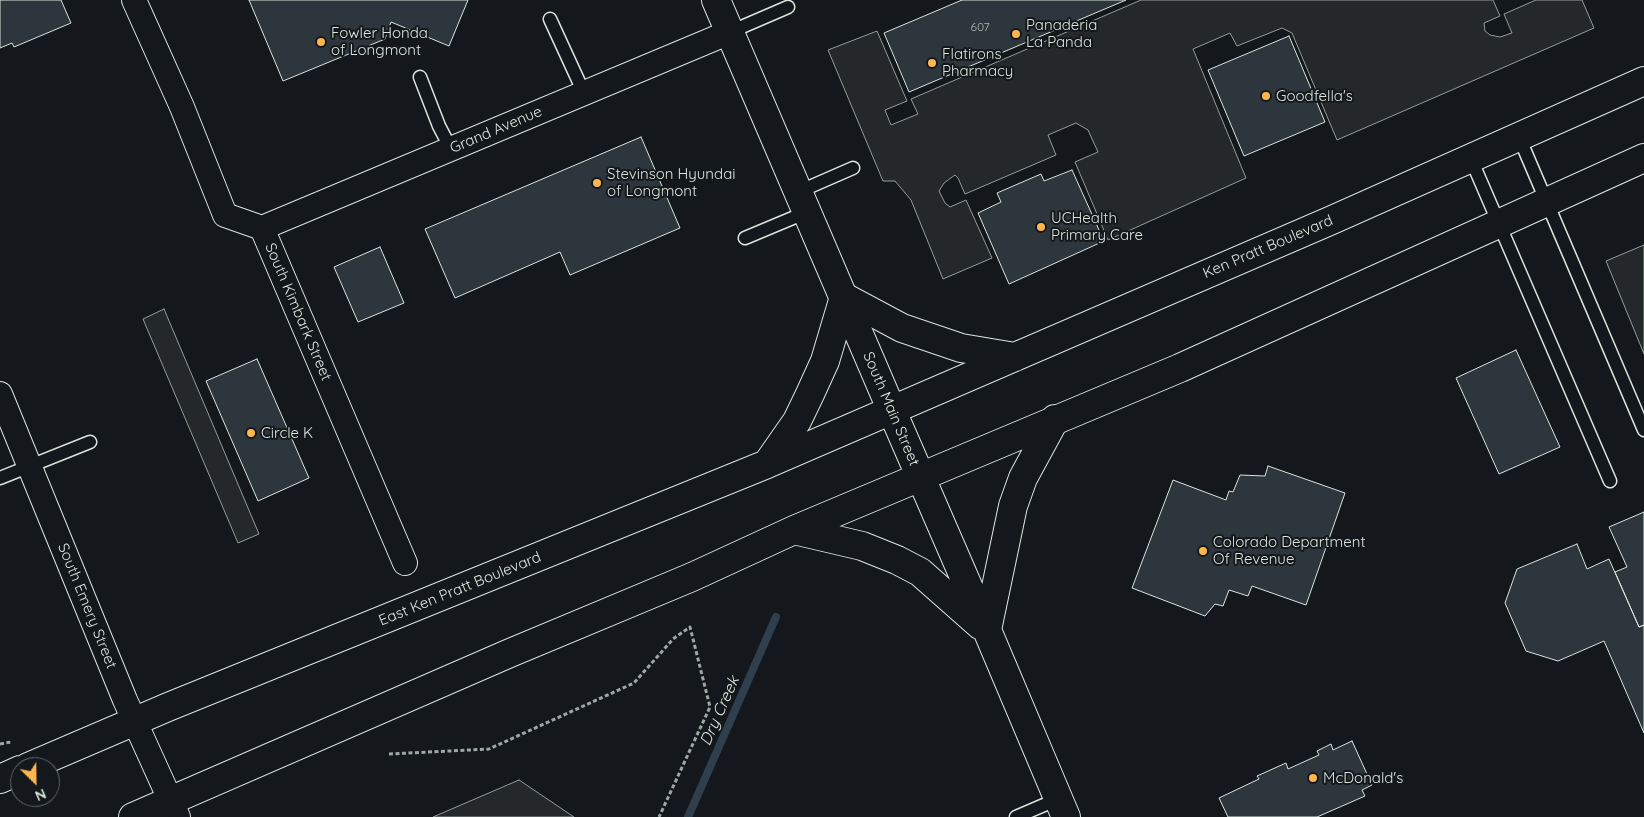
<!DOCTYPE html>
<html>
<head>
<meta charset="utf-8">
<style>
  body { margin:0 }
  #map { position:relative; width:1644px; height:817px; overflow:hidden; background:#14181c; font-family:Quicksand,sans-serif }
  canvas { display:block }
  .north { position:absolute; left:10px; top:757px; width:50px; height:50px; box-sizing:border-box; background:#14181c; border:1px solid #626a69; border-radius:50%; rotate:157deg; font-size:14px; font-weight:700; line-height:20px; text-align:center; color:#d8e6dc }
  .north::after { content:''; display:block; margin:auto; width:18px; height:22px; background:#ffb74d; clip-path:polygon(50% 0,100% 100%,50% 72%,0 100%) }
</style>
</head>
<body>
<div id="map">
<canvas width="1644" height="817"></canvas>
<div class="north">N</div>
</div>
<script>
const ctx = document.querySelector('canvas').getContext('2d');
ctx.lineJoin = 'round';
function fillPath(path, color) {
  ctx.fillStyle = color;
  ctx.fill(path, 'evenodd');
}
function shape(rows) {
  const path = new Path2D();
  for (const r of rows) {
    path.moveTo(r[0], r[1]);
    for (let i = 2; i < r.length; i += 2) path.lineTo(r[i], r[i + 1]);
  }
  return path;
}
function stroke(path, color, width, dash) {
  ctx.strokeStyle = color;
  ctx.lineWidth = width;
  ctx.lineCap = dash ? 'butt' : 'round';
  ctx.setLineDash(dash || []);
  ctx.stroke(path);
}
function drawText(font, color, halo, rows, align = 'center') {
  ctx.font = font + ' Quicksand,sans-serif';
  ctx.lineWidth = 4;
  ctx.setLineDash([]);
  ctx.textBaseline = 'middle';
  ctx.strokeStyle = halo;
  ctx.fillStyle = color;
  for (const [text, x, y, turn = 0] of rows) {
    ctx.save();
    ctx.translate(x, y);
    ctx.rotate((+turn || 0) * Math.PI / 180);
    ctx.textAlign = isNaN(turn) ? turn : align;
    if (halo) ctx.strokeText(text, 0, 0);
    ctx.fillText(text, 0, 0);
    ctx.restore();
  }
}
const parking = shape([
  [1141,0,1493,0,1500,16,1484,23,1485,31,1490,35,1500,37,1512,33,1504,14,1536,0,1582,0,1594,28,1337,140,1292,33,1282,28,1237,46,1230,33,1193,49,1246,178,1108,240,1075,162,1098,152,1088,130,1076,123,1048,135,1056,155,965,194,958,178,955,175,944,183,939,191,945,203,950,207,966,200,992,258,943,279,911,200,895,181,883,181,828,50,877,31,907,101,885,110,891,125,918,114,911,99,1141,0],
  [1644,245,1644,354,1606,261,1644,245],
  [164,309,259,534,238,543,143,319,164,309],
  [519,780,574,817,433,817,519,780]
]);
const stream = shape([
  [688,817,776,617]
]);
const building = shape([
  [0,0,61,0,71,23,14,47,12,43,0,48,0,0],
  [249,0,468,0,449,46,391,22,385,39,283,81,249,0],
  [962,0,1126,0,909,92,884,33,962,0],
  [1289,36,1325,122,1244,156,1208,70,1289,36],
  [641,137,680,228,570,275,560,252,455,298,425,229,641,137],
  [1072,170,1104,241,1009,284,978,213,1001,202,997,193,1041,174,1044,181,1072,170],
  [380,247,404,303,358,322,334,267,380,247],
  [1516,350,1560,447,1499,474,1456,378,1516,350],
  [257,359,309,478,258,501,206,381,257,359],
  [1268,466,1345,493,1306,605,1252,586,1248,596,1229,590,1223,606,1215,604,1205,616,1132,588,1173,480,1226,500,1229,491,1233,492,1240,475,1265,476,1268,466],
  [1644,512,1644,625,1639,627,1615,572,1627,567,1609,527,1644,512],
  [1577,544,1587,569,1609,559,1639,627,1644,625,1644,733,1604,641,1558,661,1526,651,1505,603,1517,569,1577,544],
  [1352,741,1372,785,1362,790,1365,796,1317,817,1228,817,1219,798,1259,779,1257,776,1286,763,1288,769,1319,755,1317,751,1331,744,1333,750,1352,741]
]);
const path = shape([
  [0,744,11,742],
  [389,754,489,749,634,683,673,639,690,627,710,707,659,817]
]);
const service = shape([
  [550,19,584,93],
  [730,32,788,7],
  [420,77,439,126,451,149],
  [1519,137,1644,430],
  [1471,159,1610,481],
  [798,192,853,168],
  [745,238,807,212],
  [0,478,90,442],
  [1016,817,1058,799]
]);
const minor = shape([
  [134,0,182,107,225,215,262,228,405,563],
  [262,228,730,32],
  [0,394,125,700,178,817]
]);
const primary = shape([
  [716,0,892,411]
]);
const trunk = shape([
  [892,411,987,630,1066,817],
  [767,464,797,421,810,394,825,361,844,297,902,328,961,348,1015,357],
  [794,530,862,546,897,560,920,572,980,625],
  [987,630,1013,506,1023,478,1055,419],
  [28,767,168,707,767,464,1332,220,1644,81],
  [0,779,20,770],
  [133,817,510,653,692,577,794,530,1180,368,1644,158]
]);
const markers = [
  [1016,34,5,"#ffb74d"],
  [321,42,5,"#ffb74d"],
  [932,63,5,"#ffb74d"],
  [1266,96,5,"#ffb74d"],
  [597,183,5,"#ffb74d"],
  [1041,227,5,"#ffb74d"],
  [251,433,5,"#ffb74d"],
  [1203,551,5,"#ffb74d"],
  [1313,778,5,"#ffb74d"]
];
const numberNames = [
  ["607",980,27]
];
const poiNames = [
  ["Panaderia",1026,25],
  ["La Panda",1026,42],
  ["Fowler Honda",331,33],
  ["of Longmont",331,50],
  ["Flatirons",942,54],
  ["Pharmacy",942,71],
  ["Goodfella's",1276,96],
  ["Stevinson Hyundai",607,174],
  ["of Longmont",607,191],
  ["UCHealth",1051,218],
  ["Primary Care",1051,235],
  ["Circle K",261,433],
  ["Colorado Department",1213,542],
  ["Of Revenue",1213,559],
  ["McDonald's",1323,778]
];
const streetNames = [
  ["Grand Avenue",496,130,-23],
  ["Ken Pratt Boulevard",1268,247,-23],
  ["South Kimbark Street",298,312,67],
  ["South Main Street",891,409,67],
  ["East Ken Pratt Boulevard",460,589,-22],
  ["South Emery Street",87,606,68]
];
const waterNames = [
  ["Dry Creek",720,711,-66]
];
fillPath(parking, '#24282b');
stroke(parking, '#939e99', 1);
stroke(stream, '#2f3f4d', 8);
fillPath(building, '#2c363c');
stroke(building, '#d8e6dc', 1);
stroke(service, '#d8e6dc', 15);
stroke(minor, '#d8e6dc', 26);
stroke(primary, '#d8e6dc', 30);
stroke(trunk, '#d8e6dc', 30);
stroke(path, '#9da8a2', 3, [4, 2.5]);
stroke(service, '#14181c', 12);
stroke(minor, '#14181c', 24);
stroke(primary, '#14181c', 28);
stroke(trunk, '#14181c', 28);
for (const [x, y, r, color] of markers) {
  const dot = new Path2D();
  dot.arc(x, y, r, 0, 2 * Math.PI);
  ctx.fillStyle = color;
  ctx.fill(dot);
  stroke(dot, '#14181c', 2);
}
drawText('12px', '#adbab4', null, numberNames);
drawText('15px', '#d8e6dc', '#14181c', poiNames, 'left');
drawText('15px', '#d8e6dc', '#14181c', streetNames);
drawText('italic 16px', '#d8e6dc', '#14181c', waterNames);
</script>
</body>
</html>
